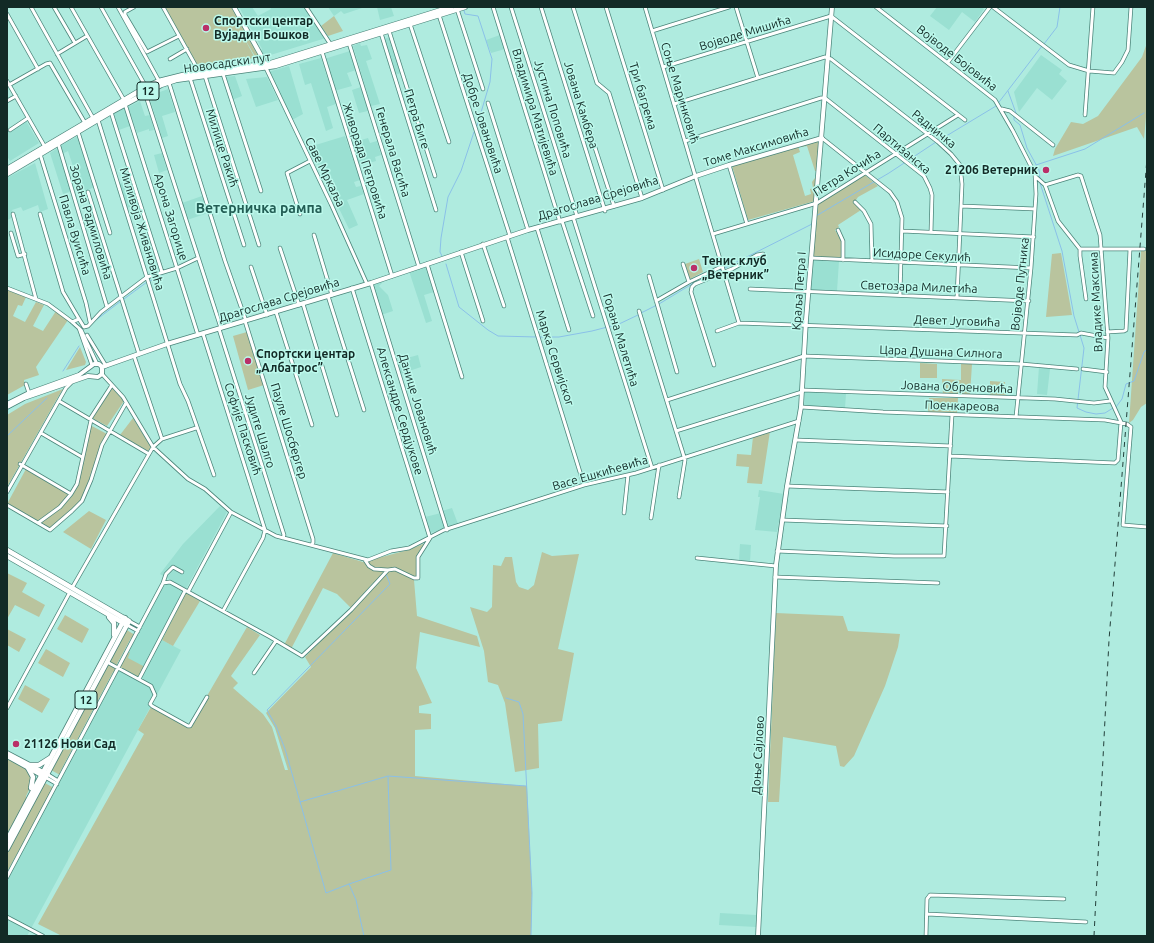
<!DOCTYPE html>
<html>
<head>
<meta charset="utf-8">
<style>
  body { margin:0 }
  #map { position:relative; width:1154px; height:943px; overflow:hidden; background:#afebdf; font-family:Ubuntu,sans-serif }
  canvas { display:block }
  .frame { position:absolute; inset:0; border:8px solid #122a26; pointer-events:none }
</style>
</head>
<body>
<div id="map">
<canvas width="1154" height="943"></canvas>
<div class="frame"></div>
</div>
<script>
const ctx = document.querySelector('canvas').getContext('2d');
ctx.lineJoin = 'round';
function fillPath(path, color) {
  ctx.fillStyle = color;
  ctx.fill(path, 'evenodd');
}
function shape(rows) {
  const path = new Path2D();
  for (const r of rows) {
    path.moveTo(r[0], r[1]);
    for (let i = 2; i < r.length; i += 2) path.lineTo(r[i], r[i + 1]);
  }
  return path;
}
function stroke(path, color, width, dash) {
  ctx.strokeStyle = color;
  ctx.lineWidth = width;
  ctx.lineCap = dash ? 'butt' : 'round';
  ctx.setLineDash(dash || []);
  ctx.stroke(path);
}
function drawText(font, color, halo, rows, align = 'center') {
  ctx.font = font + ' Ubuntu,sans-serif';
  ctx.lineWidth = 3;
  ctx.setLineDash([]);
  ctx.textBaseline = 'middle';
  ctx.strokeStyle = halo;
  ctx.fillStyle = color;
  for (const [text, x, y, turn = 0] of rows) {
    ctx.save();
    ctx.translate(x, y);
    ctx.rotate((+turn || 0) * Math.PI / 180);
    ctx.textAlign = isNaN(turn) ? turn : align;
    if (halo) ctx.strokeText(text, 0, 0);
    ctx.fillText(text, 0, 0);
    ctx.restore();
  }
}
const built = shape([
  [239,7,252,7,258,16,271,9,270,7,305,7,326,38,264,57,261,50,262,49],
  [328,7,365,7,344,14,341,11,334,16],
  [377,7,391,7,394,16,380,20],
  [937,7,981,7,984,9,975,22,962,12,949,30,930,16],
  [500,35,505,49,491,53,486,40],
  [390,37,401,73,395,75,383,39],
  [360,43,361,46,367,45,372,59,366,61,380,104,371,106,353,46],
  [350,51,356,70,347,73,352,86,334,91,324,59],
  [1041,55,1062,70,1059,74,1067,81,1052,100,1037,88,1019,112,1014,92],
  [321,58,336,104,327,107,333,128,326,131,311,83,305,85,299,64],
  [289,66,303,114,292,120,268,72],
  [235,76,242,96,232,100,225,77],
  [267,77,278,100,256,107,246,79],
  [361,87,368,111,359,113,352,90],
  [168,89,175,112,162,116,168,136,162,138,149,96],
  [140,101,145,116,150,115,154,130,149,131,149,129,137,133,128,107],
  [125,108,130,126,119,130,114,114],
  [26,121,39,143,10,161,7,156,7,130,9,132],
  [78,136,94,187,82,193,68,151,62,154,60,146],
  [345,136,360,180,354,182,356,187,361,186,364,194,347,200,358,225,349,229,309,147],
  [368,138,370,143,377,141,381,155,375,157,376,161,358,166,351,143],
  [58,148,72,191,63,194,50,153],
  [162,153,167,170,159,173,154,155],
  [35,163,48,209,40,212,38,205,23,211,21,207,12,210,14,217,7,220,7,178],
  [132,180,140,203,127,208,119,184],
  [202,196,208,213,187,220,182,203],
  [813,260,839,261,837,291,811,290],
  [425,266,434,292,424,295,432,321,426,323,409,271],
  [386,279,379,286,388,295,393,311,381,315,371,284],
  [418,355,421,367,400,374,396,361],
  [1039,367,1050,369,1047,395,1037,394],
  [805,392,846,394,845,408,804,406],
  [759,490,784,494,777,532,755,530,760,497,758,497],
  [220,506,227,512,186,589,160,574,183,544],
  [452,508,458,524,447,528,442,511],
  [441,513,445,529,430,533,425,517],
  [740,544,751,545,750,562,739,561],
  [166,581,186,592,162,640,181,650,27,936,7,936,7,878],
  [720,913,756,915,756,927,719,925]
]);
const green = shape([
  [163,7,232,7,260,58,256,58,243,36,255,58,196,65],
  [334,16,343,31,328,36,321,26],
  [1147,43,1147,106,1144,139,1137,127,1053,156,1055,149,1071,122,1083,124,1098,116,1142,57],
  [819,140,817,171,815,171,807,146,801,147,801,145],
  [798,146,800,152,793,155,805,196,811,194,810,189,813,188,812,182,817,175,815,201,748,220,732,166],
  [865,175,878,186,858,197,854,203,861,210,838,225,839,227,835,230,842,242,842,258,813,257,818,204],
  [1147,249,1147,403,1141,407,1133,420,1129,423,1141,251],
  [1061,253,1072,315,1046,317,1052,254],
  [699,259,703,272,690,279,685,264],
  [7,289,26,297,22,306,18,305,13,316,25,322,36,302,44,305,33,326,43,331,56,311,68,320,36,367,39,375,24,380,25,385,7,395],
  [247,332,264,385,248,390,233,336],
  [80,347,86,362,85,365,66,370],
  [920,363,937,364,937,378,920,378],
  [961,364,972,364,970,395,943,394,942,379,961,380],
  [990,381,1005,382,1006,397,990,396],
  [112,387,124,401,107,426,92,418],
  [63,389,58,397,7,487,7,415,25,404],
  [929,398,958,398,957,414,928,413],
  [133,418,151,447,149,450,148,451,120,435],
  [90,425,107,434,90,480,82,500,49,529,40,523,61,508,72,496,78,485],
  [770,431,762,484,747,483,749,467,736,466,737,454,751,455,753,437],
  [26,469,70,494,59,506,38,522,7,504],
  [89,511,106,520,91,549,63,532],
  [428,542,417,555,416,561,417,580,414,580,417,616,477,636,480,647,420,632,416,668,432,703,419,706,419,713,431,714,431,729,415,730,415,776,527,786,532,893,531,936,62,936,38,924,144,734,138,730,151,707,189,727,247,627,260,635,231,676,238,683,233,688,263,714,272,727,285,770,288,770,275,728,266,713,311,667,305,657,376,585,373,583,351,608,337,594,323,588,291,649,284,645,333,553,363,562,408,550],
  [542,552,552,556,579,554,558,649,574,653,562,721,538,724,539,768,515,772,505,703,498,685,488,682,484,651,470,607,487,612,492,607,493,565,501,566,505,557,512,557,516,582,519,587,528,590,534,585],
  [7,573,27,583,22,592,45,605,39,617,15,605,7,619],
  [186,592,200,601,173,646,162,640],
  [776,613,843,616,848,631,900,634,898,647,885,686,854,756,844,767,840,766,836,746,783,737,779,802,768,802],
  [65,615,89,629,82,643,57,629],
  [7,629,26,639,19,652,7,645],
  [125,629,135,635,133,638,131,638,117,664,118,667,109,662],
  [46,649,70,663,63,677,38,663],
  [130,652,128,658,145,667,139,677,120,667,128,653],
  [108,664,117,668,115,672,113,672,60,772,60,775,51,770],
  [25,685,50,699,42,713,18,699],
  [7,757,28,768,30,772,32,784,26,796,26,803,7,838],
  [43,782,54,788,7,872,7,851]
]);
const stream = shape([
  [464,10,465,14,478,16,492,59,490,82,477,126],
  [1044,44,1057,27,1060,7],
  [1008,91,1016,113],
  [1014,116,1014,120,1020,125,1027,148,1039,170,1040,179],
  [938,141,996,106,1042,46],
  [1036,165,1085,149,1144,113],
  [1040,183,1062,251,1074,316,1079,332],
  [816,216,889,173,936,142],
  [442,256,440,252,441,238,448,197,461,171,474,132],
  [446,264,459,307,488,330,498,336,537,337],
  [725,268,812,224,813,217],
  [150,281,162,276],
  [124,299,147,282],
  [659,304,692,284,722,270],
  [641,313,657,305],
  [96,320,121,301],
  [1080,335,1084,348,1077,408,1086,412,1096,414,1105,413,1113,408],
  [540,337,559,337,592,331,619,324,638,315],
  [63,371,79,346],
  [1116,407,1122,399,1126,384,1134,381,1144,352,1147,349],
  [7,436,47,398],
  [506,698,519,702,523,714,532,893,531,936],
  [300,802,388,776,526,786],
  [349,884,391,870,388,777],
  [364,936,356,900,349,884,326,893,285,749,276,726,267,710,390,584,386,574]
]);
const street = shape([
  [31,7,93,118],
  [54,7,75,43],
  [71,7,124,100],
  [101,7,146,87],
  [118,7,159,81],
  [134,7,125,12,125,15,147,52,179,36],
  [163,7,197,68,202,72],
  [306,7,331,45],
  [493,7,560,222],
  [511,7,577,216],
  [541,7,605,211],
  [573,7,597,83,609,93,642,198],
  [606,7,663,190],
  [645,7,739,323],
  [736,7,758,78],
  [876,7,995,100,1013,131,1035,174,1036,194,1031,268,1016,417],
  [993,7,1069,65,1089,71,1114,73,1122,62,1128,50,1131,7],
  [457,9,483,89],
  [7,14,38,69],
  [439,15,510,236],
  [410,24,449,142],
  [389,31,435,176],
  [652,31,729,7],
  [381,33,436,210],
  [349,43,419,267],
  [322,52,392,276],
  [57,54,87,36],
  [170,59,187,49],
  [948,62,990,7],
  [663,67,831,16,965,120],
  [266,68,331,204,367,284],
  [223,74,261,191],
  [205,76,259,245],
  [190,78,244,245],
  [7,81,45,147],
  [169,83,225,261,246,321],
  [9,85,46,64,50,63,85,123],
  [145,93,221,328],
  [7,101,16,96],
  [488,103,528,230],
  [125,104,198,335],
  [674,104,825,57,831,59,938,142,951,154,960,165,962,184,957,297],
  [1002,109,1010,111,1053,145],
  [111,112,162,272],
  [1085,115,1093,7],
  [98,120,180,384,188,401,214,475],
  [588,126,614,206],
  [10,130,28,118],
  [78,132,110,233],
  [822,138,890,192,897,202,902,218,900,295],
  [685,141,821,98,825,98,924,176,930,188,932,195,931,232],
  [58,143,107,307],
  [40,154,86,303,90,322],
  [729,165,747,224],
  [1036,177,1045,185,1058,221,1080,249,1144,249],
  [88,192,139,354],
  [855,202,864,211,871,224,872,261],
  [961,206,1035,209],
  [13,214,36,299],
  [40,214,63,292,79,319],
  [300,214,287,173,310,161],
  [573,217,652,468],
  [562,221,593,316],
  [537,228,569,330],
  [838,230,843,241,843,260],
  [902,231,1034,237],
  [11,233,18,256,25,254],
  [713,234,817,203,958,115],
  [314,235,332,295],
  [507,237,584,485],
  [483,244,504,306],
  [280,248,299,305],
  [1080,249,1080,256,1086,299],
  [461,252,483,321],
  [811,258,1031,268],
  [427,264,462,377],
  [683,264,689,282],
  [251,267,267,315],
  [649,276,677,372],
  [371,283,447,530],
  [7,288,48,304,71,321,81,330,97,364],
  [750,289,1029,301],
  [328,296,364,410],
  [656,301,689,282,723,266],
  [303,304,337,415],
  [639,311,685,460,679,497],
  [276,312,312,425],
  [245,321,313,539,313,543,311,545],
  [72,322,79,319,84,327,88,326,101,312,147,277,177,268,198,258],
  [79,328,92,365],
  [219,329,284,535,283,538],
  [717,331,739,323,1077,335,1081,333,1108,338],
  [1107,332,1124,331,1126,330,1130,249],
  [203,334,265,530,263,538,223,611],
  [87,335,106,366],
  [134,356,162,439],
  [714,365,691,292,692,287,695,284,732,269,757,255,763,254],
  [1083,369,1107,372],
  [102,374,123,397,153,447,188,479,205,489,231,512,276,536,368,560,391,551,409,548,444,530,584,485,636,473,799,421],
  [26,384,29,393],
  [802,390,1055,399,1094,403,1110,401],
  [667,400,804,356,1021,364,1077,369],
  [59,401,149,454],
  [801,407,883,412,1105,420,1127,424,1131,427,1123,525,1147,527],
  [90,419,112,385],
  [676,431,802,392],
  [41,433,82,457],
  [796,440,951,446],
  [950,456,1115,463,1118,460,1121,422,1105,387,1108,338,1100,235,1081,176,1078,175,1045,185],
  [20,464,71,494],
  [787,486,948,492],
  [7,492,66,388,71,383],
  [7,505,50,530,72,511,82,501,91,480,102,445,126,403],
  [624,513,628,475],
  [651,518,659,465],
  [782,520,947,526],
  [38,523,60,507,71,494,77,484,91,420],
  [777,551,894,556,944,556,952,415],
  [697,558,776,566],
  [365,560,369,566,374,569,388,570],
  [775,577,938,583],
  [163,583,170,582,270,637,302,656,351,610,388,570,395,569,414,578,418,578,418,557,430,538,352,288],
  [72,588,153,447,162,439,196,428],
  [188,592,231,512],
  [129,621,140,627],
  [127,625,138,631],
  [107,662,151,686,155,695,150,704,152,706,188,726,190,726,207,697],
  [254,673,276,641],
  [139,679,185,591],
  [7,708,70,592],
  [47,774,58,781],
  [45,777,57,784],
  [7,877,163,583,166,574,173,567,182,572],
  [927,914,1086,922],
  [7,917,43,936],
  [926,936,927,899,930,895,1064,899]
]);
const secondary = shape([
  [234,7,263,59,265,67],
  [102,367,167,344,371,283,528,230,642,198,696,176,729,165,822,138],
  [7,404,29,393,79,375,94,364,99,364,102,367,102,374,98,377,88,376,24,398,7,407],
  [7,753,45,773],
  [7,756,43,776],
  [758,936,776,565,787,486,801,407,806,320,832,7]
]);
const primary = shape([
  [7,169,146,87,159,81,183,75,271,63,451,7],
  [7,174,111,112,161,85,176,80,275,66,465,7],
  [7,550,129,621,7,849],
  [7,556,125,624],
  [109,617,114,623,114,635],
  [30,765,39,765,50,758],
  [28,768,33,777,31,788],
  [7,840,125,618]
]);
const rail = shape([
  [1094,936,1109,640,1147,158]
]);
const markers = [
  [206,28,4,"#ba2f68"],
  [1046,170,4,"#ba2f68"],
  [694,268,4,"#ba2f68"],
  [248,361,4,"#ba2f68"],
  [16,744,4,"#ba2f68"]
];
const shields = [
  [148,91,22],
  [86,700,22]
];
const shieldNames = [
  ["12",148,91],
  ["12",86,700]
];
const poiNames = [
  ["Спортски центар",214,21],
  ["Вујадин Бошков",214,35],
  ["21206 Ветерник",1038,170,"right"],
  ["Тенис клуб",702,261],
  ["„Ветерник”",702,275],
  ["Спортски центар",256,354],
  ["„Албатрос”",256,368],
  ["21126 Нови Сад",24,744]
];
const streetNames = [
  ["Војводе Мишића",745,33,-17],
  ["Војводе Бојовића",957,58,38],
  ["Новосадски пут",227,63,-8],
  ["Соње Маринковић",680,93,73],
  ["Три багрема",643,96,73],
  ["Јована Камбера",581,105,73],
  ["Јустина Поповића",553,109,73],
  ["Владимира Матијевића",535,112,73],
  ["Петра Биге",417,119,73],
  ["Добре Јовановића",483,123,72],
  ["Радничка",934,129,39],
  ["Томе Максимовића",756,147,-17],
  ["Милице Ракић",222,148,72],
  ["Партизанска",902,149,40],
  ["Генерала Васића",393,152,73],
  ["Живорада Петровића",365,161,72],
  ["Саве Мркаља",325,172,64],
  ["Петра Кочића",847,173,-32],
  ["Драгослава Срејовића",598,198,-17],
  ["Арона Загорице",171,217,73],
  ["Зорана Радмиловића",91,222,73],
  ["Миливоја Живановића",142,229,73],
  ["Павла Вуисића",75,235,73],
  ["Исидоре Секулић",922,255,3],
  ["Војводе Путника",1020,284,-84],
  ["Светозара Милетића",919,287,2],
  ["Краља Петра I",799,291,-86],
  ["Драгослава Срејовића",279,300,-17],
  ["Владике Максима",1096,302,-93],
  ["Девет Југовића",957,321,2],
  ["Горана Малетића",621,340,73],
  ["Цара Душана Силнога",941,352,2],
  ["Марка Сервијског",555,358,72],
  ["Јована Обреновића",957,387,2],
  ["Данице Јовановић",418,404,73],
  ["Поенкареова",962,406,2],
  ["Александре Сердјукове",400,411,73],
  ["Софије Пасковић",243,429,72],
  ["Јудите Шалго",260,431,73],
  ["Пауле Шосбергер",289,431,73],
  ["Васе Ешкићевића",600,473,-16],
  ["Доње Сајлово",758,755,-87]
];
const quarterNames = [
  ["Ветерничка рампа",259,208]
];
fillPath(built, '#9ae0d2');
fillPath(green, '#b9c49e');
stroke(stream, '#8ac0e8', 1);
stroke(street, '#4b857a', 4.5);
stroke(secondary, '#4b857a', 5.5);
stroke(primary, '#4b857a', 6);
stroke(street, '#fff', 3);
stroke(secondary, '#fff', 4);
stroke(primary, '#fff', 4.5);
stroke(rail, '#233f3a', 1, [5, 5]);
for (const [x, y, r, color] of markers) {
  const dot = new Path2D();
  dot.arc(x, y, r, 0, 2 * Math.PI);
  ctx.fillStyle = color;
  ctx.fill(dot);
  stroke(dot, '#bcf9ec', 1.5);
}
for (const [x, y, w] of shields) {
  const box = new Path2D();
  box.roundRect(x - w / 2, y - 9, w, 18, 3);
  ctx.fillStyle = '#bcf9ec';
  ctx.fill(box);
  stroke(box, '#122a26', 1);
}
drawText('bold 11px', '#122a26', null, shieldNames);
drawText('bold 12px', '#122a26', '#bcf9ec', poiNames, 'left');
drawText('12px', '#122a26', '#bcf9ec', streetNames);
drawText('bold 14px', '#235e55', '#bcf9ec', quarterNames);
</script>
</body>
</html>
